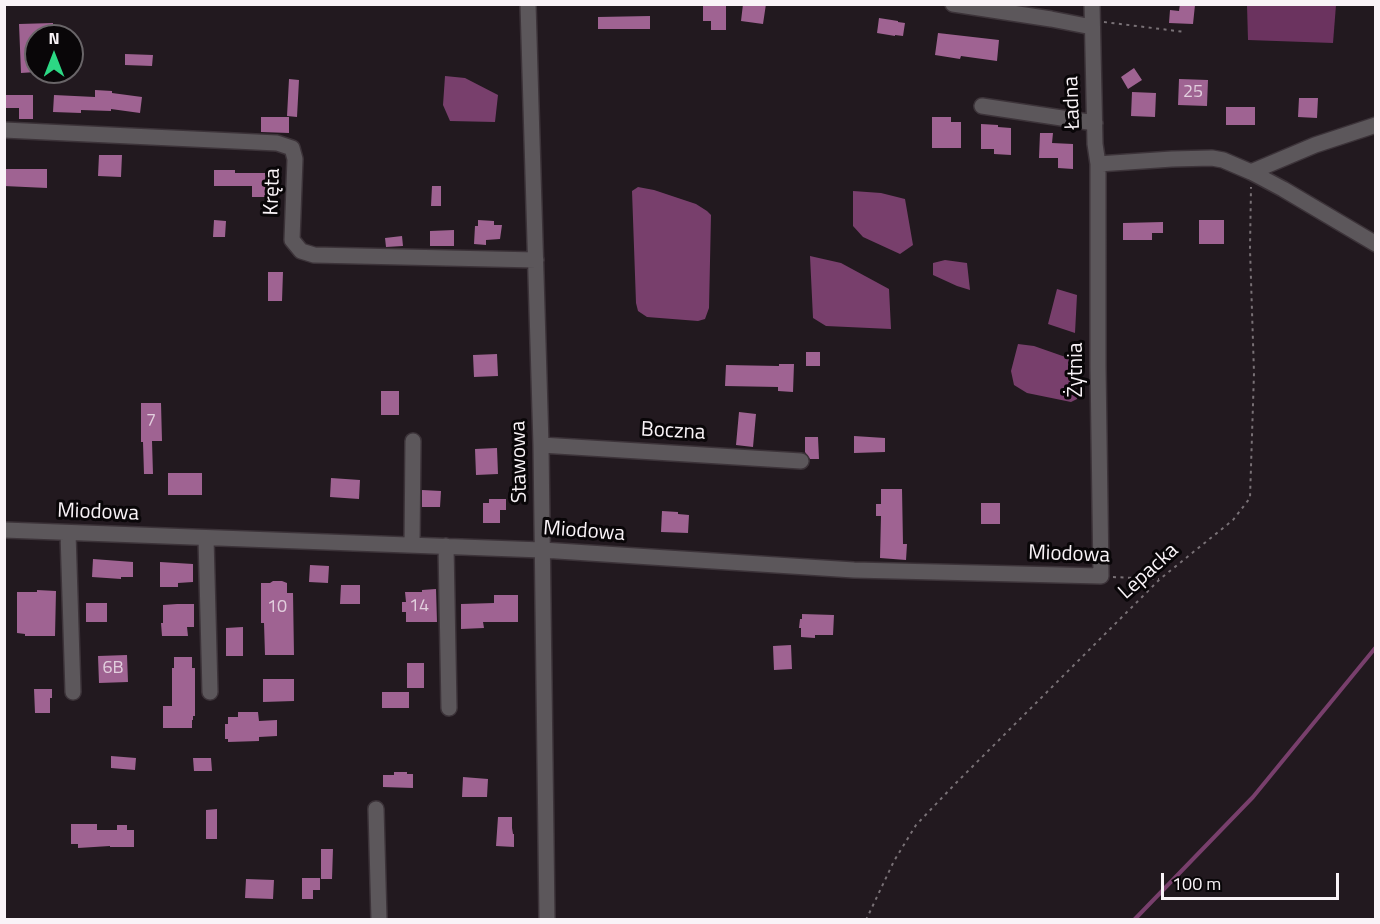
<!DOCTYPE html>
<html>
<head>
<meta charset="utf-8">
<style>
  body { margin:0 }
  #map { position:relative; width:1380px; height:924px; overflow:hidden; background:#22191f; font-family:"Titillium Web",sans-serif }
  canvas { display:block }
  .frame { position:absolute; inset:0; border:6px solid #f9f3f7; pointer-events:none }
  .north { position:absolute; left:24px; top:24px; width:60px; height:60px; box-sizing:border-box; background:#090608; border:2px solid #696568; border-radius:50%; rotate:0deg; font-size:16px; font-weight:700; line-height:24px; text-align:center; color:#f9f3f7 }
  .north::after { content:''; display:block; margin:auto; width:21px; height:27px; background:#2cd884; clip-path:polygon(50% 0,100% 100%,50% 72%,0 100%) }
  .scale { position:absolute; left:1161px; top:873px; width:178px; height:27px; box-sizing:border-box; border:3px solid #f9f3f7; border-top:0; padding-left:8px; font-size:18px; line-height:21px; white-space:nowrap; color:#f9f3f7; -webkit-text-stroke:4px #090608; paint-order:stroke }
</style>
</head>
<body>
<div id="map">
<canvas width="1380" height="924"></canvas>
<div class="frame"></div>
<div class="north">N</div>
<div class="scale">100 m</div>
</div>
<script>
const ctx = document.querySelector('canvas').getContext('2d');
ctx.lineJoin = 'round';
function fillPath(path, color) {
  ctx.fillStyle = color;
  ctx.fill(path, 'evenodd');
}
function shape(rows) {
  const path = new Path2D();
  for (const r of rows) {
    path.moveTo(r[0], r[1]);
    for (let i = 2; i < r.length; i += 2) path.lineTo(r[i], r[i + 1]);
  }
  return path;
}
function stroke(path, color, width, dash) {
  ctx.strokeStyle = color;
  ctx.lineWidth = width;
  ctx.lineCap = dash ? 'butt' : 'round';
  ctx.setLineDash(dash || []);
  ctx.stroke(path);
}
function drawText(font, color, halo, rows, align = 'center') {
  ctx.font = font + ' "Titillium Web",sans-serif';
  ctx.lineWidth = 6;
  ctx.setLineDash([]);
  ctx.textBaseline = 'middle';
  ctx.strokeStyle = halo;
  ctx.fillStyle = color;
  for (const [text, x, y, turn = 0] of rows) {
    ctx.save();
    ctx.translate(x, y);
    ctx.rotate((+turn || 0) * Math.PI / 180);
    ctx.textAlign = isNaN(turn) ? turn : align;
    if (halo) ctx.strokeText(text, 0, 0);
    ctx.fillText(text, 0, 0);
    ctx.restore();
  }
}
const forest = shape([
  [1247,5,1336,5,1333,43,1248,40]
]);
const water = shape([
  [445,76,465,78,498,95,495,122,450,121,443,105],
  [638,187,654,190,696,204,707,211,711,215,709,308,705,319,698,321,647,317,638,311,636,303,632,191],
  [853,191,881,193,905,199,913,245,900,254,863,237,853,226],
  [810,256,841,263,889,289,891,329,826,326,813,318],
  [945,260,967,263,970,290,957,286,933,275,933,263],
  [1057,289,1077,295,1075,333,1048,324],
  [1018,344,1034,346,1074,360,1077,399,1071,402,1027,393,1014,385,1011,371]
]);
const stream = shape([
  [1134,920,1253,797,1376,647]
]);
const building = shape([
  [726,4,726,30,711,30,711,21,703,21,703,5],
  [743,4,766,4,763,24,741,21],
  [1180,4,1195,5,1193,24,1169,23,1170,10,1179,11],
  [650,16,650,29,598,29,598,17],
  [879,18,898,21,898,22,905,23,903,36,895,35,895,36,877,33],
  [53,23,53,36,36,36,36,72,21,73,19,24],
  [938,33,999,40,997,61,961,56,960,59,935,55],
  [125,54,153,55,152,66,125,65],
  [1134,68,1142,80,1128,89,1121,77],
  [289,79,299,80,297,117,287,116],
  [1179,79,1208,80,1207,106,1178,105],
  [95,90,112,91,112,93,142,97,140,113,111,109,111,111,81,110,81,113,53,112,54,95,95,97],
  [1132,92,1156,93,1155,117,1131,116],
  [4,95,33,95,33,119,19,119,19,108,4,108],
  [1299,98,1318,98,1317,118,1298,117],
  [1226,107,1255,107,1255,125,1226,125],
  [261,117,289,117,289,133,261,132],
  [932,117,951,117,951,122,961,122,961,148,932,148],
  [981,124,998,125,998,127,1011,128,1011,155,994,154,994,149,981,149],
  [1040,133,1053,133,1052,143,1073,144,1073,169,1058,168,1058,158,1039,158],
  [99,155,122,155,121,177,98,176],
  [4,169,47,169,47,188,4,186],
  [214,170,235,170,235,173,270,173,270,197,252,197,252,186,214,186],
  [432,186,441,186,441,206,431,206],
  [214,220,226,221,225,237,213,237],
  [478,220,494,221,494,225,502,225,500,239,486,240,486,245,474,244,475,226,478,226],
  [1199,220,1224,220,1224,244,1199,244],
  [1163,222,1163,233,1152,233,1152,240,1123,240,1123,223],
  [454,230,454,246,430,246,430,231],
  [402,236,403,246,386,247,385,238],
  [268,272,283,272,282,301,268,301],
  [806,352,820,352,820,366,806,366],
  [497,354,498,376,474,377,473,355],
  [779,364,794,364,793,392,778,391,778,387,725,386,726,365,779,366],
  [381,391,399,391,399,415,381,415],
  [141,403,161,403,162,441,152,441,153,474,144,474,143,442,141,442],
  [739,412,756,414,753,447,736,445],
  [854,436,885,438,885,452,854,453],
  [805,437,818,437,819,459,810,459,805,452],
  [497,448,498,474,476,475,475,449],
  [168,473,202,473,202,495,168,495],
  [331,478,360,480,359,499,330,497],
  [881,489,902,489,903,544,907,544,906,560,880,558,881,516,876,516,876,504,881,504],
  [422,490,441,491,440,507,422,507],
  [489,499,506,499,506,510,500,510,500,523,483,523,483,503,489,503],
  [981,503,1000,503,1000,524,981,524],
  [662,511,678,512,678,514,689,515,688,533,661,532],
  [93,559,133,562,133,577,121,577,121,579,92,577],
  [160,562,193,564,193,582,178,583,178,587,160,587],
  [310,565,329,566,328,583,309,582],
  [273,581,282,581,287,583,287,593,293,593,294,655,265,655,264,623,261,623,261,583,270,583],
  [341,585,360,585,360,604,340,604],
  [436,589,437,622,406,622,406,612,402,612,402,602,406,602,405,592,422,592,422,590],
  [37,590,56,591,55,636,25,636,25,634,17,633,17,592,37,592],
  [494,595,518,595,518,622,483,622,484,628,461,629,461,604,494,603],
  [86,603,107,603,107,622,86,622],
  [177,604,194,604,194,627,187,627,188,636,162,636,161,623,163,623,163,605],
  [802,614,834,615,833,635,815,635,815,638,801,637,801,628,799,628,800,619,802,619],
  [243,627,243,656,226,656,226,628],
  [791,645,792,669,774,670,773,646],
  [127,655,128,682,99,683,98,656],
  [174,657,192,657,192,668,195,668,195,716,193,716,193,720,192,720,192,728,163,728,163,706,172,706,172,668,174,668],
  [407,663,424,663,424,688,407,688],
  [263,679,294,679,294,701,263,702],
  [34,689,52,689,52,698,50,698,50,713,35,713],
  [382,692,409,692,409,708,382,708],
  [238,712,258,712,259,721,277,720,277,736,259,737,259,741,228,742,228,739,225,739,225,724,228,724,228,717,238,717],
  [111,756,136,758,135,770,111,768],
  [193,758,211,758,212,771,194,771],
  [394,772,407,772,407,774,413,774,413,788,383,787,383,775,394,775],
  [463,777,488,779,487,797,462,797],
  [217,809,217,839,206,839,206,810],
  [498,817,512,817,512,828,513,834,514,834,514,847,496,846],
  [71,824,97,824,97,830,117,830,117,825,127,825,127,830,134,830,134,847,110,847,110,846,78,848,78,844,71,844],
  [321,849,333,849,332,879,321,879],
  [302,878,320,878,320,890,313,890,313,899,302,899],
  [246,879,274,880,273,899,245,898]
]);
const path = shape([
  [1104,22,1185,32],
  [1113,577,1159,579],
  [866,920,894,861,916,825,956,783,1160,579,1233,520,1250,498,1254,373,1250,249,1251,187]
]);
const minor = shape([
  [528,4,541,445,547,920],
  [953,4,1051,19,1092,27],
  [982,106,1095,123],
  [4,130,277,143,292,148,295,159,292,240,301,251,314,255,536,260],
  [1098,164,1172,159,1212,158,1223,160,1251,172,1283,189,1376,244],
  [1251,172,1315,145,1376,125],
  [541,445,801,461],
  [4,530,542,550,854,570,1101,576,1098,367,1098,164,1095,144,1092,4],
  [68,533,73,692],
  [206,538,210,692],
  [412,545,413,441],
  [446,546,449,708],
  [376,809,379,920]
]);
const numberNames = [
  ["25",1193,93],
  ["7",151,422],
  ["14",419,607],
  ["10",277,608],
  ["6B",113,669]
];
const streetNames = [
  ["Ładna",1073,103,-92],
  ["Kręta",273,192,-88],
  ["Żytnia",1077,370,-90],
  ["Boczna",673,432,3],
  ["Stawowa",520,462,-91],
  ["Miodowa",98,513,2],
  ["Miodowa",584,532,4],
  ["Miodowa",1069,555,2],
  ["Lepacka",1149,572,-42]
];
fillPath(forest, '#6b335f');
fillPath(water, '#783f6c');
stroke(stream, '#783f6c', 4);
fillPath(building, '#9f6392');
stroke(minor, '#3c3339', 18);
stroke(path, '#797176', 2, [3, 4.5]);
stroke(minor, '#5c575b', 15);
drawText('18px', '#e2cfde', null, numberNames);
drawText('21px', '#f9f3f7', '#090608', streetNames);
</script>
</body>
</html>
